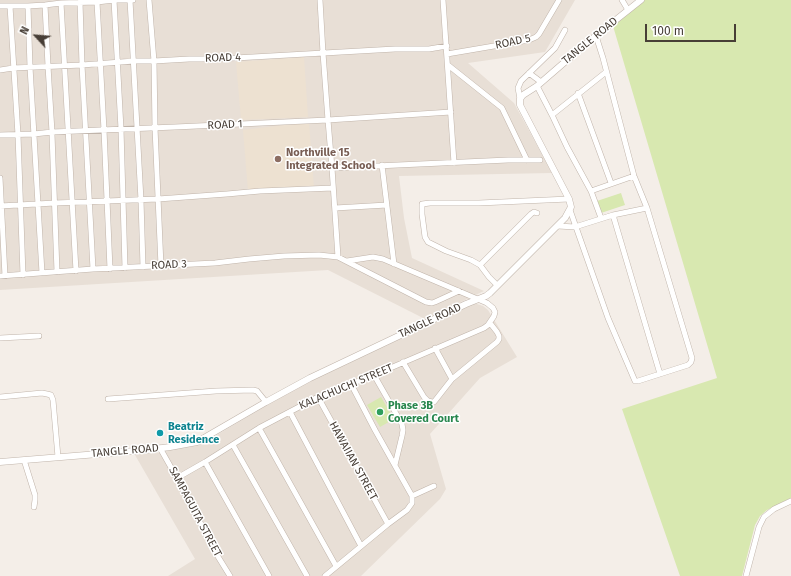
<!DOCTYPE html>
<html>
<head>
<meta charset="utf-8">
<style>
  body { margin:0 }
  #map { position:relative; width:791px; height:576px; overflow:hidden; background:#f4eee8; font-family:"Fira Sans",sans-serif }
  canvas { display:block }
  .north { position:absolute; left:16px; top:16px; width:40px; height:40px; -webkit-text-stroke:3px #fff; paint-order:stroke; rotate:296deg; font-size:11px; font-weight:700; line-height:16px; text-align:center; color:#473e36 }
  .north::after { content:''; display:block; margin:auto; width:14px; height:18px; background:#473e36; clip-path:polygon(50% 0,100% 100%,50% 72%,0 100%) }
  .scale { position:absolute; left:645px; top:24px; width:91px; height:18px; box-sizing:border-box; border:2px solid #473e36; border-top:0; padding-left:5px; font-size:12px; line-height:14px; white-space:nowrap; color:#473e36; -webkit-text-stroke:3px #fff; paint-order:stroke }
</style>
</head>
<body>
<div id="map">
<canvas width="791" height="576"></canvas>
<div class="north">N</div>
<div class="scale">100 m</div>
</div>
<script>
const ctx = document.querySelector('canvas').getContext('2d');
ctx.lineJoin = 'round';
function fillPath(path, color) {
  ctx.fillStyle = color;
  ctx.fill(path, 'evenodd');
}
function shape(rows) {
  const path = new Path2D();
  for (const r of rows) {
    path.moveTo(r[0], r[1]);
    for (let i = 2; i < r.length; i += 2) path.lineTo(r[i], r[i + 1]);
  }
  return path;
}
function stroke(path, color, width, dash) {
  ctx.strokeStyle = color;
  ctx.lineWidth = width;
  ctx.lineCap = dash ? 'butt' : 'round';
  ctx.setLineDash(dash || []);
  ctx.stroke(path);
}
function drawText(font, color, halo, rows, align = 'center') {
  ctx.font = font + ' "Fira Sans",sans-serif';
  ctx.lineWidth = 3;
  ctx.setLineDash([]);
  ctx.textBaseline = 'middle';
  ctx.strokeStyle = halo;
  ctx.fillStyle = color;
  for (const [text, x, y, turn = 0] of rows) {
    ctx.save();
    ctx.translate(x, y);
    ctx.rotate((+turn || 0) * Math.PI / 180);
    ctx.textAlign = isNaN(turn) ? turn : align;
    if (halo) ctx.strokeText(text, 0, 0);
    ctx.fillText(text, 0, 0);
    ctx.restore();
  }
}
const residential = shape([
  [0,0,575,0,545,52,468,63,514,103,552,173,399,176,404,218,412,258,484,291,425,319,328,270,0,290],
  [471,304,477,304,483,306,488,310,517,357,480,378,430,434,446,489,440,499,361,576,168,576,195,559,135,455,158,453,205,442,316,376]
]);
const education = shape([
  [304,57,308,117,241,120,236,62],
  [309,122,314,188,248,191,243,130]
]);
const green = shape([
  [645,0,791,0,791,498,767,510,760,516,755,525,742,576,680,576,622,409,717,378,613,26],
  [621,193,625,205,601,213,597,201],
  [381,397,394,419,380,427,367,405]
]);
const minor = shape([
  [114,0,121,129,125,268],
  [130,0,141,200,143,267],
  [149,0,154,61,155,128,161,266],
  [320,0,323,53,328,120,332,168,338,257],
  [443,0,454,163],
  [622,0,628,10],
  [80,2,82,65,93,269],
  [97,2,104,130,110,269],
  [61,3,76,271],
  [45,5,48,66,52,132,52,134,57,272],
  [0,6,28,6,45,5,61,3,97,2,114,0,133,0],
  [10,6,18,135,23,275],
  [28,6,30,67,42,273],
  [447,54,529,40,536,37,539,34,559,0],
  [448,65,502,108,527,160],
  [0,70,13,68,82,65,134,61,154,61,189,59,202,59,235,58,395,49,429,49,447,46],
  [529,73,541,82],
  [537,86,552,115],
  [578,93,611,183],
  [520,99,518,88,521,81,555,48,565,30],
  [0,135,34,134,52,132,175,127,328,120,451,112],
  [382,165,394,264],
  [332,168,508,160,540,160],
  [0,178,5,276],
  [591,191,634,176],
  [0,206,55,203,158,199,227,194,260,191,333,188],
  [335,208,387,205],
  [570,210,608,318,635,381,638,381,688,365,691,362,692,358,647,208,634,176,603,58,596,36],
  [613,215,660,374],
  [601,218,591,191,567,147,552,115,606,72],
  [558,226,575,227,613,215,647,208],
  [480,265,531,214,534,212,537,213],
  [0,276,93,269,215,263,249,259,284,256,319,255,338,257,426,302,432,303,435,302,459,291],
  [497,285,489,277,480,265,471,260,446,251,428,242,425,237,422,214,422,204,430,203,479,203,569,199],
  [0,338,39,336],
  [435,348,452,379],
  [403,362,424,397,428,401,432,402,434,402,452,379,497,342,499,339,499,336,497,332,490,323],
  [374,375,402,424,403,430,402,436,395,465],
  [0,397,42,393,47,394,51,395,53,400,58,457],
  [318,397,388,524],
  [108,399,216,391,253,390,257,391,266,402],
  [290,412,361,546],
  [259,428,336,566],
  [233,445,307,576],
  [160,448,177,478,217,555,230,576],
  [24,460,35,495,35,500,34,507],
  [205,462,269,576],
  [177,478,205,462,259,428,318,397,374,375,484,328,488,325,494,316,495,312,493,308,487,303,383,259,373,257,347,261],
  [412,496,434,486],
  [325,576,388,524,407,510,412,503,412,496,375,430,351,384],
  [746,576,759,527,764,517,774,509,791,501]
]);
const tertiary = shape([
  [0,462,147,450,170,447,197,442,266,402,310,378,466,304,486,296,490,293,565,218,571,207,569,199,520,105,520,99,523,95,537,86,588,42,641,0]
]);
const markers = [
  [278,159,4,"#8d6e63"],
  [380,412,4,"#2e9e5b"],
  [160,433,4,"#0f9aa8"]
];
const streetNames = [
  ["TANGLE ROAD",590,41,-39],
  ["ROAD 5",513,42,-12],
  ["ROAD 4",223,58,-2],
  ["ROAD 1",225,125,-3],
  ["ROAD 3",169,265,-3],
  ["TANGLE ROAD",430,321,-25],
  ["KALACHUCHI STREET",346,387,-23],
  ["TANGLE ROAD",125,451,-5],
  ["HAWAIIAN STREET",353,461,61],
  ["SAMPAGUITA STREET",195,512,62]
];
const educationNames = [
  ["Northville 15",286,153],
  ["Integrated School",286,166]
];
const leisureNames = [
  ["Phase 3B",388,406],
  ["Covered Court",388,419]
];
const cultureNames = [
  ["Beatriz",168,427],
  ["Residence",168,440]
];
fillPath(residential, '#e8dfd6');
fillPath(education, '#ede1d1');
fillPath(green, '#d8e8b0');
stroke(minor, '#c0b4aa', 6);
stroke(tertiary, '#c0b4aa', 7);
stroke(minor, '#fff', 5);
stroke(tertiary, '#fff', 6);
for (const [x, y, r, color] of markers) {
  const dot = new Path2D();
  dot.arc(x, y, r, 0, 2 * Math.PI);
  ctx.fillStyle = color;
  ctx.fill(dot);
  stroke(dot, '#fff', 1.5);
}
drawText('11px', '#473e36', '#fff', streetNames);
drawText('bold 11px', '#785e54', '#fff', educationNames, 'left');
drawText('bold 11px', '#27864d', '#fff', leisureNames, 'left');
drawText('bold 11px', '#0d838f', '#fff', cultureNames, 'left');
</script>
</body>
</html>
